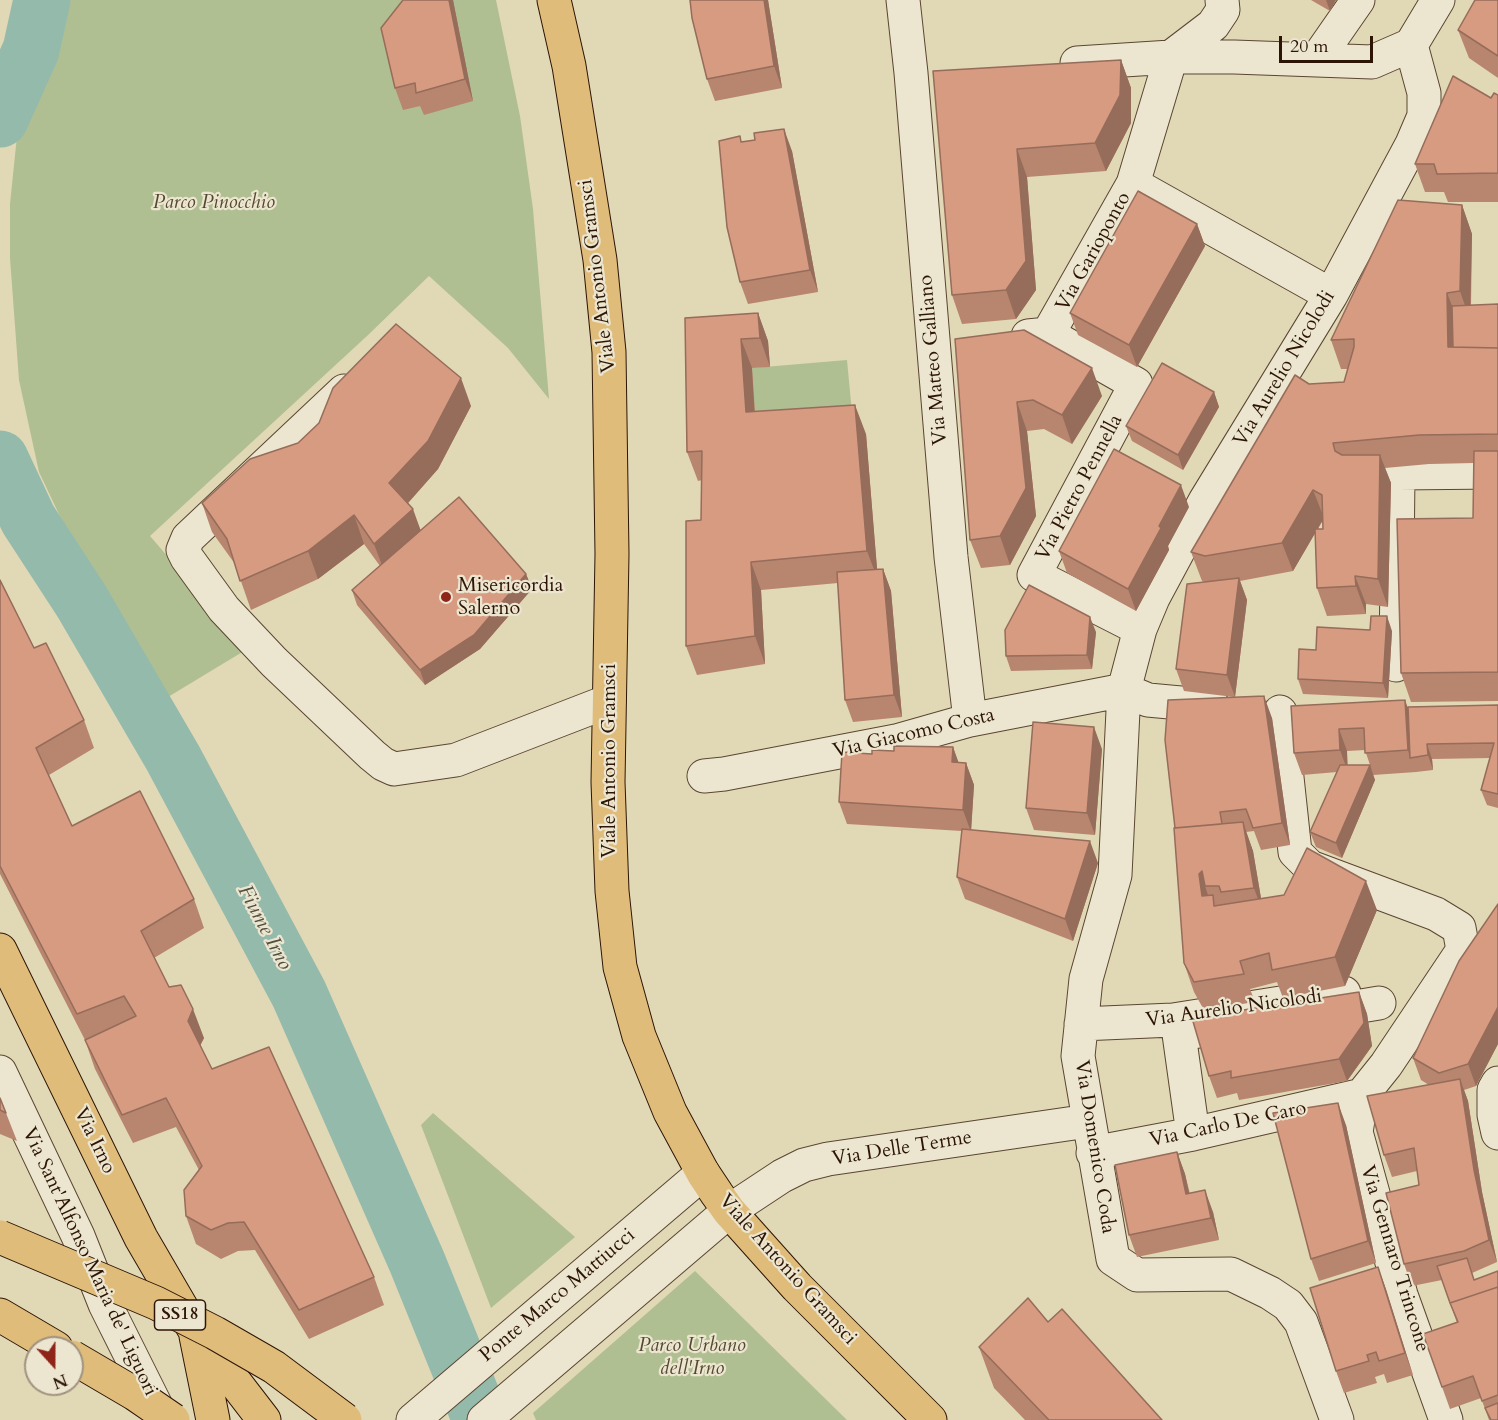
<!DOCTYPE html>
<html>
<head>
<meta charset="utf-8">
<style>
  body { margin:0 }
  #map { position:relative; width:1498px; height:1420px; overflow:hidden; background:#e1d8b6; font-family:Cardo,serif }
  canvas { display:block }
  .north { position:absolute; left:24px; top:1336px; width:60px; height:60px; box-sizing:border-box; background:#ece6d0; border:2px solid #a0927f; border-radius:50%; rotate:159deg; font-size:16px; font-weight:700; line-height:24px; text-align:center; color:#2d1505 }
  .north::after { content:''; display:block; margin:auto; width:21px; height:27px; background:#8f2418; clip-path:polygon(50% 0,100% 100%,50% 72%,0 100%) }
  .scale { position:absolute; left:1279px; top:36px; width:94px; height:27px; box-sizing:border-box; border:3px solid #2d1505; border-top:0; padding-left:8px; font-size:18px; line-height:21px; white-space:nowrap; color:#2d1505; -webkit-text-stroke:4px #ece6d0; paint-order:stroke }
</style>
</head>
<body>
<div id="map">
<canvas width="1498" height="1420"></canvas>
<div class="north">N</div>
<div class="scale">20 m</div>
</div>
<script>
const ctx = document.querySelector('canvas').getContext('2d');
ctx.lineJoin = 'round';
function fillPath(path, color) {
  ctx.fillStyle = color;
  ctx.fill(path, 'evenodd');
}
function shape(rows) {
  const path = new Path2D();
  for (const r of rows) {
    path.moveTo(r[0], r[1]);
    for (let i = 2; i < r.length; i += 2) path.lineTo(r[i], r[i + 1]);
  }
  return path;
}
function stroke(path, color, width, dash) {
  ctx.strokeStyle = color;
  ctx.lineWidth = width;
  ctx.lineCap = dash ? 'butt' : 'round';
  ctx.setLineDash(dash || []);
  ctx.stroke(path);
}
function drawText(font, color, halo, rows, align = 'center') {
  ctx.font = font + ' Cardo,serif';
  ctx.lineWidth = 4.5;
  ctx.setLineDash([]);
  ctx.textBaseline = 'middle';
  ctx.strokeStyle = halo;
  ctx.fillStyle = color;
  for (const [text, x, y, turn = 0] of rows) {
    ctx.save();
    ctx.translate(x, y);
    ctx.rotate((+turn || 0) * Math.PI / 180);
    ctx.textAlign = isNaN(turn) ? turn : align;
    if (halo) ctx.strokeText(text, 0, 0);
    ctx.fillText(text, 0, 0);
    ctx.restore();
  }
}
const green = shape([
  [66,0,496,0,520,116,533,209,549,399,508,348,429,276,367,336,150,536,206,601,244,651,163,700,117,637,39,472,19,380,10,258,10,204,17,136],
  [847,360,854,434,756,440,752,368],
  [433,1113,575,1237,491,1308,421,1125],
  [695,1271,847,1420,536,1420,533,1413]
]);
const river = shape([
  [0,119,31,50,42,0],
  [0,459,28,519,82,602,173,758,299,994,417,1262,481,1420]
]);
const minor = shape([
  [903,0,911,73,951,557,970,720],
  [1411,45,1438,0],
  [1171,57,1213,25,1223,10,1222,0],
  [1317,59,1358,0],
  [1077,63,1171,57,1234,57,1372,62,1411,45],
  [1133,184,1331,295],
  [1048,334,1136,384,1034,575,1140,629],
  [1028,336,1048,334,1133,184,1171,57],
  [344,391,188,538,183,550,187,558,224,609,274,662,372,755,383,764,394,769,456,760,609,701],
  [1396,665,1398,473,1498,472],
  [1124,690,1148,700,1213,706],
  [1280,712,1295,852,1310,867,1436,914,1459,928,1463,950,1386,1065,1362,1095,1356,1132,1401,1295,1446,1420],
  [704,776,724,774,896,741,970,720,1124,690],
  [1319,1013,1379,1003],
  [1081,1024,1173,1020,1344,993],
  [0,1072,78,1236,105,1304,162,1418],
  [1498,1083,1494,1090,1494,1115,1498,1133],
  [1193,1134,1179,1034,1241,1025],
  [1093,1153,1193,1134,1362,1095],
  [413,1420,703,1173],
  [484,1420,729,1211,782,1176,804,1165,828,1159,1088,1121],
  [1337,1420,1301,1322,1288,1305,1270,1293,1231,1274,1137,1275,1113,1259,1078,1056,1086,979,1115,875,1124,690,1140,629,1153,598,1205,501,1331,295,1412,144,1424,116,1424,93,1411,45]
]);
const major = shape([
  [554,0,569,66,600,260,609,352,612,554,608,782,612,891,620,967,639,1036,670,1112,703,1173,717,1194,729,1211,797,1287,930,1420],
  [0,950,141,1238,194,1329,264,1420],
  [196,1336,213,1420]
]);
const highway = shape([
  [0,1315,56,1348]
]);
const highwayBridge = shape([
  [0,1237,156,1303,215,1333,274,1367,345,1420],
  [72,1357,135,1394,173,1420]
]);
const wall = shape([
  [403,0,453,0,473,101,424,115,420,106,403,110,395,88],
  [690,0,768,0,782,88,715,101,707,79],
  [1311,0,1336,0,1330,11],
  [1498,0,1498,78,1469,58,1458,30],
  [1121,60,1131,88,1131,123,1106,171,1027,177,1036,290,1016,319,962,324,952,295,933,71],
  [1498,95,1498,202,1448,202,1444,192,1425,192,1415,164,1491,98],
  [755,140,792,151,818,292,748,304,740,282,742,142],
  [1462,205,1472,234,1471,306,1498,304,1498,701,1411,702,1401,673,1473,518,1474,463,1429,464,1385,468,1391,483,1388,607,1366,604,1366,614,1327,616,1317,588,1315,533,1293,571,1240,581,1247,600,1235,697,1272,718,1290,845,1261,850,1254,831,1246,832,1253,851,1261,898,1377,910,1345,986,1283,998,1277,982,1250,989,1255,1002,1204,1010,1194,992,1184,963,1175,828,1234,697,1184,691,1176,669,1205,582,1202,581,1191,552,1309,384,1344,382,1348,369,1341,369,1331,340],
  [1323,520,1323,529,1318,529,1319,527],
  [1197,224,1205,246,1137,367,1078,335,1070,313],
  [758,313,768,341,770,367,752,368,755,411,866,434,877,570,883,569,891,591,902,717,853,722,845,700,838,583,761,590,765,664,697,675,686,646,701,520,702,480,698,481,687,452,685,318],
  [955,339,1102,396,1072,444,1044,429,1027,431,1036,516,1010,565,981,568,970,540],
  [1214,392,1219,407,1183,470,1132,441,1126,426],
  [471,406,438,469,408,503,421,531,526,574,532,589,480,649,425,685,357,605,352,590,380,566,364,544,318,579,251,610,235,564,212,532,202,503,298,443],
  [1189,507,1168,546,1169,550,1136,611,1067,573,1059,551],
  [0,580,34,648,84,720,94,748,49,775,72,826,194,899,204,928,154,958,169,987,204,1038,200,1045,212,1069,374,1277,384,1305,309,1339,255,1250,238,1251,221,1259,196,1244,186,1216,199,1170,176,1127,133,1143,95,1069,85,1040,0,874],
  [1370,630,1392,631,1388,698,1303,694,1298,679,1316,650],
  [1096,632,1092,669,1011,671,1006,656],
  [1498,705,1498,808,1487,805,1481,790,1490,758,1432,759,1433,770,1416,772,1373,775,1375,780,1342,858,1316,847,1310,832,1337,772,1302,775,1294,753,1291,706,1408,707],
  [1365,750,1370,765,1347,765,1347,751],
  [953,747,958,762,966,763,974,785,971,830,1098,863,1073,941,965,899,957,877,962,831,847,824,839,802,872,754],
  [1102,749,1095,835,1034,830,1026,808],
  [1498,904,1498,1044,1476,1086,1464,1090,1468,1101,1482,1192,1497,1262,1472,1273,1474,1280,1498,1271,1498,1420,1489,1420,1481,1398,1450,1409,1423,1334,1457,1323,1442,1280,1412,1286,1404,1264,1419,1185,1417,1171,1392,1177,1384,1155,1429,1085,1421,1080,1413,1058],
  [1359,992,1367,1014,1372,1046,1347,1081,1239,1100,1237,1093,1217,1098,1209,1076],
  [0,1098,6,1113,17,1141,0,1134],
  [1346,1125,1376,1263,1319,1281,1311,1259],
  [1177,1152,1185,1174,1190,1194,1213,1212,1219,1240,1137,1257,1129,1235],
  [1378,1267,1413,1375,1387,1383,1384,1374,1375,1377,1377,1383,1344,1393,1336,1371],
  [1048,1322,1162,1420,1025,1420,994,1388,979,1347]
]);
const shadedWall = shape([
  [449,0,453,0,473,101,465,79],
  [764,0,768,0,782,88,774,66],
  [1326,0,1336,0,1330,11],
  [1121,60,1131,88,1131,123,1106,171,1095,143],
  [784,129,792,151,818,292,810,270],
  [1017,149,1027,177,1036,290,1016,319,1006,290],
  [1462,205,1472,234,1470,320,1460,291],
  [1197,224,1205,246,1137,367,1129,345],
  [1447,293,1458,321,1458,361,1448,347],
  [758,313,768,341,770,367,760,338],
  [741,339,752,368,756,440,746,412],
  [1092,368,1102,396,1072,444,1062,415],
  [461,378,471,406,438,469,400,512,389,483],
  [1214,392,1219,407,1183,470,1178,455],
  [1017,402,1027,431,1036,516,1010,565,1000,536],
  [855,405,866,434,878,580,867,551],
  [1380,455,1391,483,1388,607,1378,579],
  [1181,485,1189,507,1168,546,1169,550,1136,611,1128,589,1159,526],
  [1313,490,1324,518,1293,571,1282,543],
  [413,509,423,537,385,573,374,544],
  [354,515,364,544,318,579,308,551],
  [751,562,761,590,765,664,755,636],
  [883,569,891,591,902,717,894,695],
  [526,574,532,589,480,649,425,685,420,670],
  [1355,576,1366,604,1366,614,1356,586],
  [1239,578,1247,600,1235,697,1227,675],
  [1387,616,1392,631,1388,698,1383,683],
  [1090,617,1096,632,1092,669,1087,655],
  [1264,696,1272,718,1290,845,1282,823],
  [1405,700,1413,722,1410,758,1408,750],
  [1094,727,1102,749,1095,835,1087,813],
  [1339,729,1347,751,1348,772,1340,750],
  [1427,744,1432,759,1433,770,1428,755],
  [953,747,961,769,952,762],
  [966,763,974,785,971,832,963,810],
  [1370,765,1375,780,1342,858,1336,843],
  [1243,822,1253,851,1264,916,1254,888],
  [1090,841,1098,863,1073,941,1065,919],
  [1202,871,1205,886,1210,901,1202,896,1199,874],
  [1366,881,1377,910,1345,986,1335,957],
  [1359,992,1367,1014,1372,1046,1347,1081,1339,1059],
  [1498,1007,1498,1044,1476,1086,1468,1064],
  [193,1009,204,1038,198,1050,188,1021],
  [1460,1079,1468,1101,1482,1192,1497,1262,1489,1240,1474,1170],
  [1338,1103,1346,1125,1376,1263,1368,1241],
  [1177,1152,1185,1174,1194,1216,1186,1194],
  [1205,1190,1213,1212,1219,1240,1211,1218],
  [1378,1267,1386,1289,1413,1375,1405,1353]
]);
const building = shape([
  [403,0,449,0,465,79,416,93,415,83,395,88,381,28,403,0],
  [690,0,764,0,774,66,707,79,692,18,690,0],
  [1475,0,1498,0,1498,56,1458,30,1475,0],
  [1121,60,1120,95,1095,143,1017,149,1026,261,1006,290,952,295,933,71,1121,60],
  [1453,76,1491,98,1494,93,1498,95,1498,173,1437,174,1434,164,1415,164,1453,76],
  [784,129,810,270,740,282,727,227,719,141,740,136,741,142,755,140,754,133,784,129],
  [1138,191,1197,224,1129,345,1070,313,1138,191],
  [1398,200,1462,205,1460,291,1447,293,1448,347,1498,348,1498,434,1419,435,1333,443,1335,451,1342,455,1380,455,1378,579,1355,576,1356,586,1317,588,1315,529,1323,529,1322,495,1313,490,1282,543,1205,556,1191,552,1295,375,1309,384,1344,382,1354,347,1354,339,1331,340,1398,200],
  [1498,304,1498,348,1453,347,1452,306,1498,304],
  [758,313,760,338,741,339,746,412,855,405,867,551,751,562,755,636,686,646,686,521,701,520,702,451,687,452,685,318,758,313],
  [396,324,461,378,428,441,389,483,413,509,374,544,354,515,308,551,240,581,227,539,202,503,250,459,298,443,319,423,333,388,396,324],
  [1024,330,1092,368,1062,415,1033,400,1017,402,1026,488,1000,536,970,540,955,339,1024,330],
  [1162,363,1214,392,1178,455,1126,426,1162,363],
  [1114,449,1181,485,1159,526,1161,528,1128,589,1059,551,1114,449],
  [1474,451,1498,451,1498,672,1401,673,1397,519,1473,518,1474,451],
  [459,497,526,574,474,635,420,670,352,590,459,497],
  [883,569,894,695,845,700,837,572,883,569],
  [1239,578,1227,675,1176,669,1187,584,1239,578],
  [0,580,34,648,46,643,84,720,36,748,72,826,140,791,194,899,141,931,169,987,181,985,193,1009,188,1021,212,1069,269,1047,374,1277,299,1310,244,1222,228,1223,211,1230,186,1216,184,1190,202,1166,166,1098,122,1115,85,1040,136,1016,124,996,77,1014,0,866,0,580],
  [1029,585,1090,617,1087,655,1006,656,1005,630,1029,585],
  [1371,616,1387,616,1383,683,1298,679,1299,649,1316,650,1317,627,1370,630,1371,616],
  [1264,696,1282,823,1253,828,1246,809,1220,812,1222,824,1175,828,1165,740,1168,700,1264,696],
  [1405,700,1408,750,1365,753,1364,728,1339,729,1340,750,1294,753,1291,706,1405,700],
  [1498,705,1498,794,1481,790,1494,743,1427,744,1428,755,1410,758,1408,707,1498,705],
  [1033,722,1094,727,1087,813,1026,808,1033,722],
  [894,746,953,747,952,762,966,763,963,810,839,802,842,752,872,754,872,750,894,751,894,746],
  [1340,765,1370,765,1336,843,1310,832,1340,765],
  [1243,822,1254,888,1221,892,1219,886,1205,886,1202,871,1199,874,1202,896,1213,895,1214,906,1284,895,1307,848,1366,881,1335,957,1272,970,1269,953,1240,961,1244,974,1194,982,1184,963,1174,828,1243,822],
  [962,829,1090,841,1065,919,957,877,962,829],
  [1498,904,1498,1007,1468,1064,1439,1073,1413,1058,1459,961,1498,904],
  [1359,992,1364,1023,1339,1059,1231,1078,1231,1071,1209,1076,1192,1018,1359,992],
  [1460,1079,1474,1170,1489,1240,1464,1251,1404,1264,1386,1193,1419,1185,1414,1148,1384,1155,1367,1096,1460,1079],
  [0,1098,6,1113,0,1110,0,1098],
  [1338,1103,1368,1241,1311,1259,1273,1113,1338,1103],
  [1177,1152,1186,1194,1205,1190,1211,1218,1129,1235,1115,1165,1177,1152],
  [1467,1258,1474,1280,1498,1271,1498,1287,1450,1303,1437,1266,1467,1258],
  [1378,1267,1405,1353,1379,1361,1376,1352,1367,1355,1369,1361,1336,1371,1310,1288,1378,1267],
  [1498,1287,1498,1395,1482,1401,1473,1376,1442,1387,1423,1334,1458,1322,1450,1303,1498,1287],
  [1028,1298,1048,1322,1062,1309,1162,1420,1049,1420,979,1347,1028,1298],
  [1498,1403,1498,1420,1491,1420,1485,1408,1498,1403]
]);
const markers = [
  [446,597,6,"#8f2418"]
];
const shields = [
  [180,1315,51]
];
const shieldNames = [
  ["SS18",180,1315]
];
const parkNames = [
  ["Parco Pinocchio",214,203],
  ["Parco Urbano",692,1346],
  ["dell'Irno",692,1369]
];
const streetNames = [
  ["Via Garioponto",1094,252,-61],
  ["Viale Antonio Gramsci",598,276,-97],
  ["Via Matteo Galliano",934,360,-95],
  ["Via Aurelio Nicolodi",1285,369,-59],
  ["Via Pietro Pennella",1080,488,-62],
  ["Via Giacomo Costa",914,734,-13],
  ["Viale Antonio Gramsci",610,761,-90],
  ["Via Aurelio Nicolodi",1234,1009,-8],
  ["Via Carlo De Caro",1228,1125,-12],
  ["Via Irno",94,1141,64],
  ["Via Domenico Coda",1094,1147,81],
  ["Via Delle Terme",902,1149,-9],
  ["Via Gennaro Trincone",1394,1259,73],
  ["Via Sant'Alfonso Maria de' Liguori",89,1262,65],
  ["Viale Antonio Gramsci",787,1270,48],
  ["Ponte Marco Mattiucci",558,1296,-40]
];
const poiNames = [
  ["Misericordia",458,586],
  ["Salerno",458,609]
];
const waterNames = [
  ["Fiume Irno",264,928,62]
];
fillPath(green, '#b0bf91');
stroke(river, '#94baac', 57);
stroke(minor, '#5a4631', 35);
stroke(major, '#2d1505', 35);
stroke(highway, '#2d1505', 35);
stroke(minor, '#ece6d0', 33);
stroke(major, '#e0bc7b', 33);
stroke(highway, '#e0bc7b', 33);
stroke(highwayBridge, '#2d1505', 35, []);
stroke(highwayBridge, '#e0bc7b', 33);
fillPath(wall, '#b8856f');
fillPath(shadedWall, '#966c5a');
fillPath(building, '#d69b81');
stroke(building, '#966c5a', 1.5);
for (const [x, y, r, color] of markers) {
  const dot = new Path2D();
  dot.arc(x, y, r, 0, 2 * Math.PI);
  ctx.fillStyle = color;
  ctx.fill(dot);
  stroke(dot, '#ece6d0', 2);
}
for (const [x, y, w] of shields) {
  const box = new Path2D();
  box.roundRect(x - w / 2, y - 15, w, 30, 4.5);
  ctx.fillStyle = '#ece6d0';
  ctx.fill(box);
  stroke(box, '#2d1505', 1.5);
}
drawText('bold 18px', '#2d1505', null, shieldNames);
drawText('italic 20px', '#54482f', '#ece6d0', parkNames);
drawText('20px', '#2d1505', '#ece6d0', streetNames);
drawText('20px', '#2d1505', '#ece6d0', poiNames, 'left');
drawText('italic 21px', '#514f3f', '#ece6d0', waterNames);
</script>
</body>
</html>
